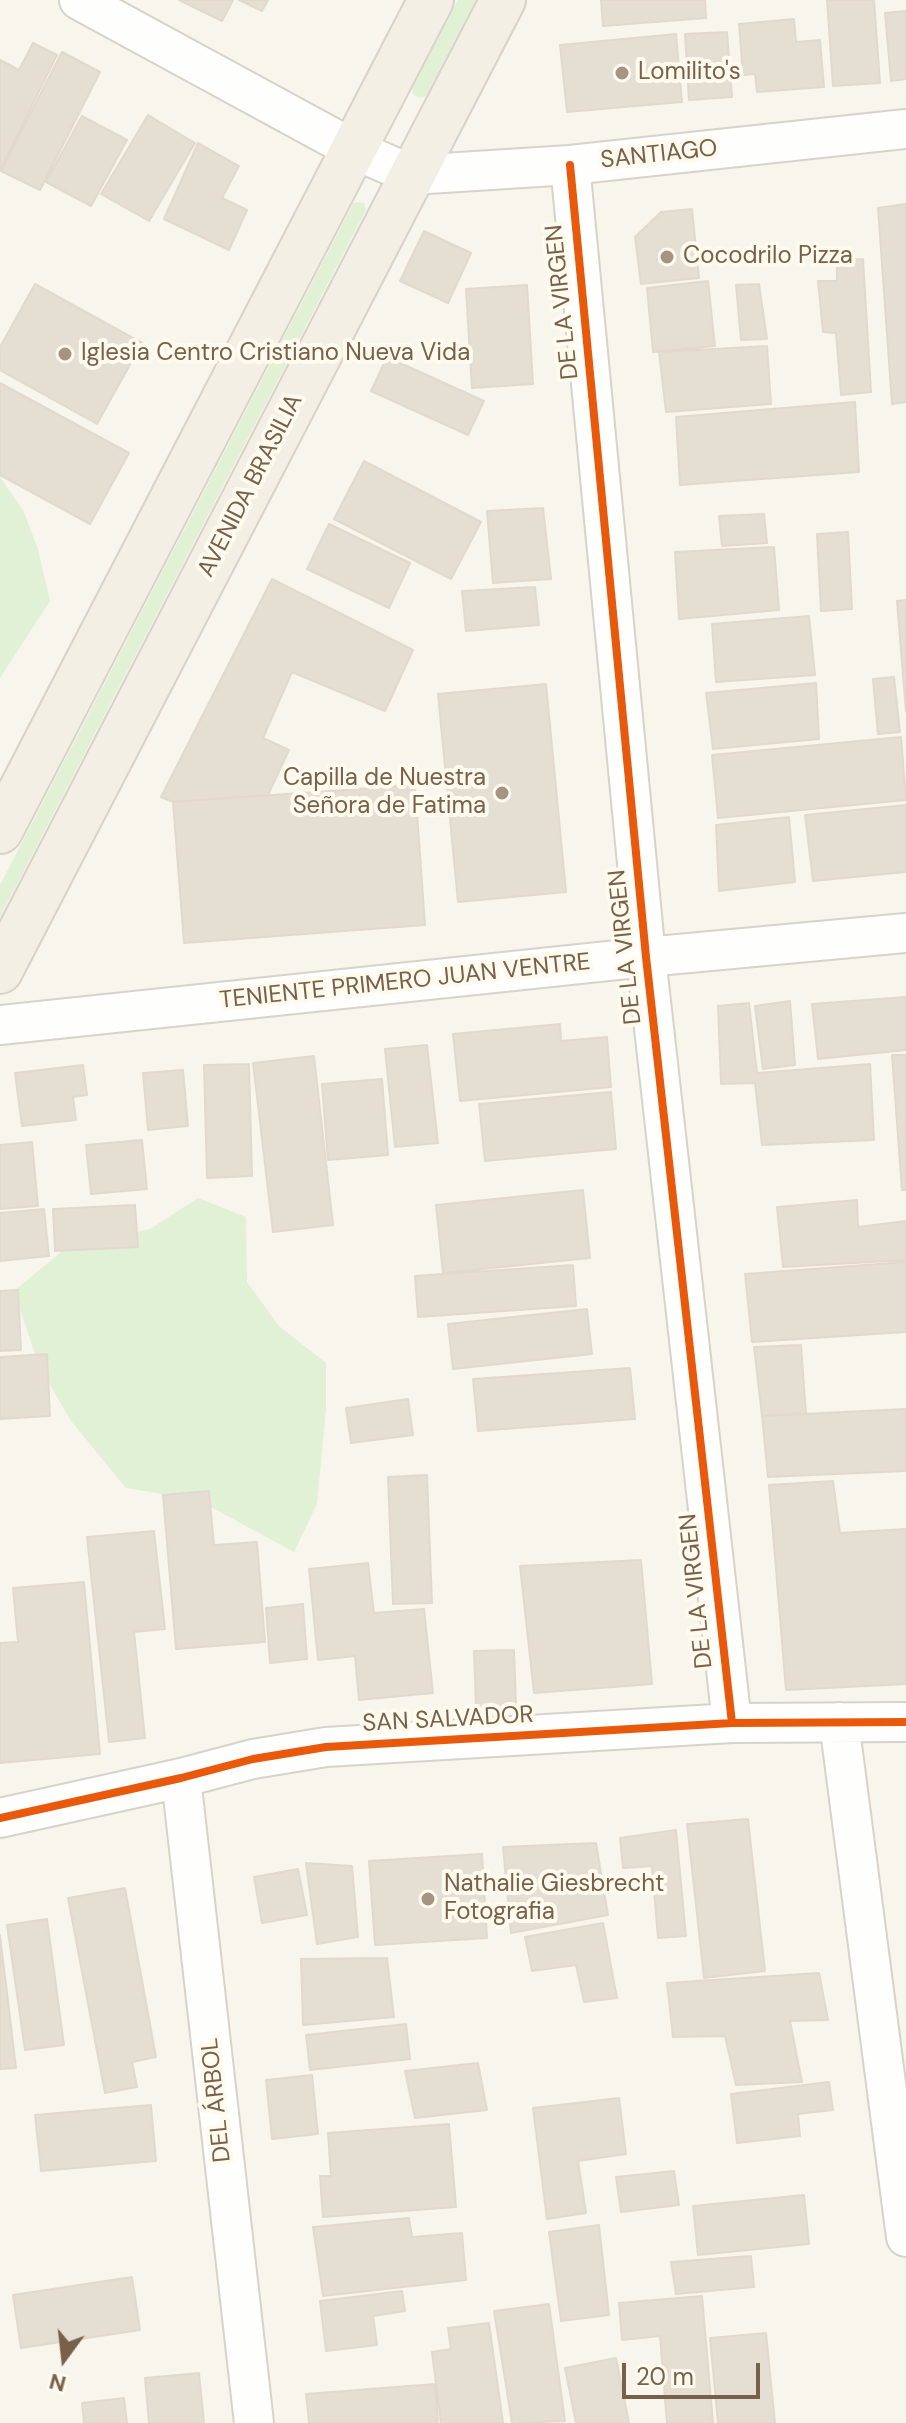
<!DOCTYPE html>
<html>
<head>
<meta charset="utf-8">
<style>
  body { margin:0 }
  #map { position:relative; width:906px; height:2423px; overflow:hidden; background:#f8f5ec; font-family:"DM Sans",sans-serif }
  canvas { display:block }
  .north { position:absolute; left:24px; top:2319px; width:80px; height:80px; -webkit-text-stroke:6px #fffaee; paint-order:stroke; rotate:195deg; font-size:22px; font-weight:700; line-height:32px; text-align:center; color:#796049 }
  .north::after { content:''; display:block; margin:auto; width:28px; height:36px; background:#796049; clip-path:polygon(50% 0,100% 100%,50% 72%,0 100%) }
  .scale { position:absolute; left:622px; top:2363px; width:138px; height:36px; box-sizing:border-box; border:4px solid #796049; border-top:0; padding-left:10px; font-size:24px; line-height:28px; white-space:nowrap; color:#796049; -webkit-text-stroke:6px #fffaee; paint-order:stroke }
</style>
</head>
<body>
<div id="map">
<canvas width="906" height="2423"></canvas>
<div class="north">N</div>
<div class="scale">20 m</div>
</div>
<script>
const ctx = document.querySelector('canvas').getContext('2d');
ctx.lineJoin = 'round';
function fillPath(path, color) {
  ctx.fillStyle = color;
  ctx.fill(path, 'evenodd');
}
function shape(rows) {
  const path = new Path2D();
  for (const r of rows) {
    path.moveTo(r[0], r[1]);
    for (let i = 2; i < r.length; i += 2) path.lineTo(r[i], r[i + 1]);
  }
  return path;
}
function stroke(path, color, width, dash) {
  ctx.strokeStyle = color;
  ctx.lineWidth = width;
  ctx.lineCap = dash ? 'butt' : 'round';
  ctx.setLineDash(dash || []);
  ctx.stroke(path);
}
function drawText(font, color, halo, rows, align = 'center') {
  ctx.font = font + ' "DM Sans",sans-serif';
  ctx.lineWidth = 8;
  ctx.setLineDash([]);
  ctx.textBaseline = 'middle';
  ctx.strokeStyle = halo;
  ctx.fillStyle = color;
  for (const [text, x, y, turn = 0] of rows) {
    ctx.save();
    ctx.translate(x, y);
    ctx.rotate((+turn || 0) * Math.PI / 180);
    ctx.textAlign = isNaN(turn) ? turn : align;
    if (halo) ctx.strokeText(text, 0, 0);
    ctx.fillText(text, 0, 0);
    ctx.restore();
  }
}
const green = shape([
  [458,0,476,0,426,96,419,98,413,94,412,88],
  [357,202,364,203,366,210,0,917,0,885,353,204],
  [0,477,23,510,38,549,50,601,0,678],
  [198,1198,246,1217,247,1282,279,1326,326,1363,326,1409,317,1504,294,1552,198,1500,126,1488,71,1421,39,1366,14,1291,67,1247,150,1229]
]);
const building = shape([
  [179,0,233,0,222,21,179,0],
  [239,0,268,0,262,11,239,0],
  [601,0,705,0,706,18,603,26,601,0],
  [827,0,874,0,880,83,833,86,827,0],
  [906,11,906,79,891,81,885,13,906,11],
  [794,19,796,42,820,40,824,87,757,92,755,74,743,75,739,24,794,19],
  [727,32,732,97,689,100,685,34,727,32],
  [676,34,682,102,567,112,560,45,676,34],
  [33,43,57,55,0,170,0,60,19,70,33,43],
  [62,52,100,72,40,190,1,171,62,52],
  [148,115,195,143,149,221,101,194,148,115],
  [82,116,127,140,91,206,46,182,82,116],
  [198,143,239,166,222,198,247,210,229,250,164,219,198,143],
  [906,204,906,402,892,404,878,208,906,204],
  [692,209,699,278,641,284,635,237,661,212,692,209],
  [424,231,471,253,448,303,400,281,424,231],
  [863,259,871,392,841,395,836,333,823,332,818,281,837,281,837,260,863,259],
  [708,281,715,346,653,352,647,288,708,281],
  [35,284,142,343,97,424,0,370,0,347,35,284],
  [759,284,767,339,741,340,736,285,759,284],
  [527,285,533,384,472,388,466,289,527,285],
  [767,346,771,404,666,412,659,352,767,346],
  [387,357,484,401,468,435,371,391,387,357],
  [0,383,129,453,90,524,0,475,0,383],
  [855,402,859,472,680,485,676,417,855,402],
  [364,461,481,522,451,579,334,519,364,461],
  [543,508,551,579,493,583,487,511,543,508],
  [764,514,767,543,722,546,719,516,764,514],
  [329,524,410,563,389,608,307,569,329,524],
  [848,532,852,609,821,611,817,534,848,532],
  [774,547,779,610,679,619,675,552,774,547],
  [272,579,413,650,385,711,292,672,263,738,289,750,268,795,173,802,161,797,272,579],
  [535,587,539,625,466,631,462,591,535,587],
  [906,600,906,712,897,601,906,600],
  [809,616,815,675,716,682,712,624,809,616],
  [894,677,900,732,878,734,873,679,894,677],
  [816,683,819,739,713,749,706,693,816,683],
  [546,684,566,892,458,902,438,694,546,684],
  [901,737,906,800,718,818,712,755,901,737],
  [415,785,425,925,184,943,173,802,415,785],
  [906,805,906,872,813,881,805,815,906,805],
  [789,817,795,882,719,891,716,825,789,817],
  [906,997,906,1050,818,1059,812,1004,906,997],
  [790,1001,795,1065,763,1069,755,1006,790,1001],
  [749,1003,757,1073,870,1064,874,1140,762,1145,755,1083,721,1084,718,1006,749,1003],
  [560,1024,561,1041,607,1037,611,1087,460,1101,453,1034,560,1024],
  [427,1045,438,1143,395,1147,385,1049,427,1045],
  [892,1055,906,1055,906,1190,902,1190,892,1055],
  [314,1056,333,1225,273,1232,253,1063,314,1056],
  [249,1064,252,1176,207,1178,204,1065,249,1064],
  [83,1065,87,1095,73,1097,76,1120,22,1126,15,1073,83,1065],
  [183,1070,188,1126,148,1130,143,1073,183,1070],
  [382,1079,388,1155,328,1160,322,1084,382,1079],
  [611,1092,616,1149,485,1161,479,1104,611,1092],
  [142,1140,147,1189,91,1194,86,1145,142,1140],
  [32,1142,38,1206,0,1209,0,1145,32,1142],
  [583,1190,590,1258,443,1273,436,1205,583,1190],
  [857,1200,858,1227,906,1221,906,1260,783,1267,777,1207,857,1200],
  [135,1205,138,1247,55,1251,53,1209,135,1205],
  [44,1209,49,1256,0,1261,0,1213,44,1209],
  [906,1262,906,1332,752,1342,745,1274,906,1262],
  [573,1265,576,1306,418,1317,415,1276,573,1265],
  [18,1290,21,1350,0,1351,0,1291,18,1290],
  [587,1309,592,1354,453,1369,448,1324,587,1309],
  [801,1345,806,1414,762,1416,754,1347,801,1345],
  [47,1354,50,1416,0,1419,0,1357,47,1354],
  [630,1368,635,1419,478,1431,473,1379,630,1368],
  [408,1399,413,1435,351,1443,346,1408,408,1399],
  [906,1409,906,1471,768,1477,762,1416,906,1409],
  [427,1475,432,1603,393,1604,388,1477,427,1475],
  [833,1481,840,1533,906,1529,906,1684,786,1690,769,1485,833,1481],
  [209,1491,214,1545,257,1542,265,1642,176,1649,163,1495,209,1491],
  [154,1531,165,1629,134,1632,145,1738,109,1742,87,1537,154,1531],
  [641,1560,652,1684,534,1693,520,1566,641,1560],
  [368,1563,374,1613,424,1609,433,1693,359,1700,355,1656,318,1660,309,1569,368,1563],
  [84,1582,100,1754,0,1763,0,1643,18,1642,13,1588,84,1582],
  [303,1604,307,1659,270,1663,266,1608,303,1604],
  [514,1650,516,1706,476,1707,474,1651,514,1650],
  [748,1819,765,1971,704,1978,687,1824,748,1819],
  [676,1830,686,1936,658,1938,652,1866,623,1868,620,1838,676,1830],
  [596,1843,608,1915,511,1933,503,1847,596,1843],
  [482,1854,487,1938,375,1945,369,1861,482,1854],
  [306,1863,352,1866,358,1937,317,1944,306,1863],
  [298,1869,307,1915,262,1923,254,1877,298,1869],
  [125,1888,156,2057,132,2062,137,2087,105,2093,68,1898,125,1888],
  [47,1919,64,2045,25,2050,7,1925,47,1919],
  [603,1923,617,1998,584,2002,576,1965,532,1971,525,1937,603,1923],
  [0,1935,16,2068,0,2069,0,1935],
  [387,1958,394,2017,303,2025,301,1959,387,1958],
  [819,1973,828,2020,790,2021,802,2082,736,2085,725,2036,673,2037,667,1983,819,1973],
  [406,2024,410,2059,310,2070,306,2035,406,2024],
  [478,2063,487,2110,415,2118,405,2071,478,2063],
  [312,2075,318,2134,272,2139,266,2080,312,2075],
  [829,2082,833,2110,798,2114,800,2136,737,2143,731,2094,829,2082],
  [619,2098,626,2154,578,2161,586,2213,547,2219,533,2108,619,2098],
  [151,2105,156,2161,41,2171,35,2115,151,2105],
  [449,2124,456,2207,323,2217,320,2176,331,2176,328,2133,449,2124],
  [674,2171,679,2205,621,2212,616,2177,674,2171],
  [804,2195,809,2244,698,2255,693,2206,804,2195],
  [409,2218,412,2237,462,2233,466,2280,323,2296,313,2227,409,2218],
  [599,2225,609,2315,561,2321,549,2232,599,2225],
  [751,2256,754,2287,676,2294,671,2262,751,2256],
  [132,2277,140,2330,21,2348,13,2295,132,2277],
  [402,2291,405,2311,373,2316,377,2345,326,2351,320,2301,402,2291],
  [702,2296,713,2423,667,2423,660,2336,622,2340,619,2303,702,2296],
  [549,2304,565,2421,512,2423,494,2311,549,2304],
  [489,2323,503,2423,441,2423,432,2352,451,2349,448,2328,489,2323],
  [766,2333,775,2423,718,2423,710,2338,766,2333],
  [616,2358,629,2423,576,2423,565,2368,616,2358],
  [199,2373,204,2423,149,2423,145,2378,199,2373],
  [435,2384,438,2423,309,2423,306,2394,435,2384],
  [124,2398,127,2423,84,2423,82,2403,124,2398]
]);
const street = shape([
  [79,0,353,149,412,175,570,165,906,129],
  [570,165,646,957,732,1723],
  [0,1025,646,957,906,933],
  [839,1722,906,2237],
  [181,1778,254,2423],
  [0,1818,181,1778,253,1759,326,1747,732,1723,906,1722]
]);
const primary = shape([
  [0,831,431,0],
  [0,971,503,0]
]);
const cycleway = shape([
  [570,165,646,957,732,1723],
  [0,1818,181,1778,253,1759,326,1747,732,1723,906,1722]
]);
const markers = [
  [622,73,8,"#a59482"],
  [667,257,8,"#a59482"],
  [65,354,8,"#a59482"],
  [502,793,8,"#a59482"],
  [428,1899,8,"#a59482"]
];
const poiNames = [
  ["Lomilito's",638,73],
  ["Cocodrilo Pizza",683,257],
  ["Iglesia Centro Cristiano Nueva Vida",81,354],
  ["Capilla de Nuestra",486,779,"right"],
  ["Señora de Fatima",486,807,"right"],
  ["Nathalie Giesbrecht",444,1885],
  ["Fotografia",444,1913]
];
const streetNames = [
  ["SANTIAGO",659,155,-6],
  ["DE LA VIRGEN",563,302,-96],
  ["AVENIDA BRASILIA",251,486,-63],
  ["DE LA VIRGEN",626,947,-96],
  ["TENIENTE PRIMERO JUAN VENTRE",405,982,-6],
  ["DE LA VIRGEN",697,1591,-96],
  ["SAN SALVADOR",448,1720,-3],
  ["DEL ÁRBOL",217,2100,-96]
];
fillPath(green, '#e1f1d5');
fillPath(building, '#e5ded3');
stroke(building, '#e2d9cd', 2);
stroke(street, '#d7d2ca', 42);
stroke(primary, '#dad2c9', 48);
stroke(street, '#fefefc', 38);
stroke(primary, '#f3efe5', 44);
stroke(cycleway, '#e8590c', 8);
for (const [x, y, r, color] of markers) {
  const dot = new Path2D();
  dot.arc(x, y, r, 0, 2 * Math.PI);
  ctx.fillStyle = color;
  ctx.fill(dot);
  stroke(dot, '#fffaee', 3);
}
drawText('24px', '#796049', '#fffaee', poiNames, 'left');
drawText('24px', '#796049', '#fffaee', streetNames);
</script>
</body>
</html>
